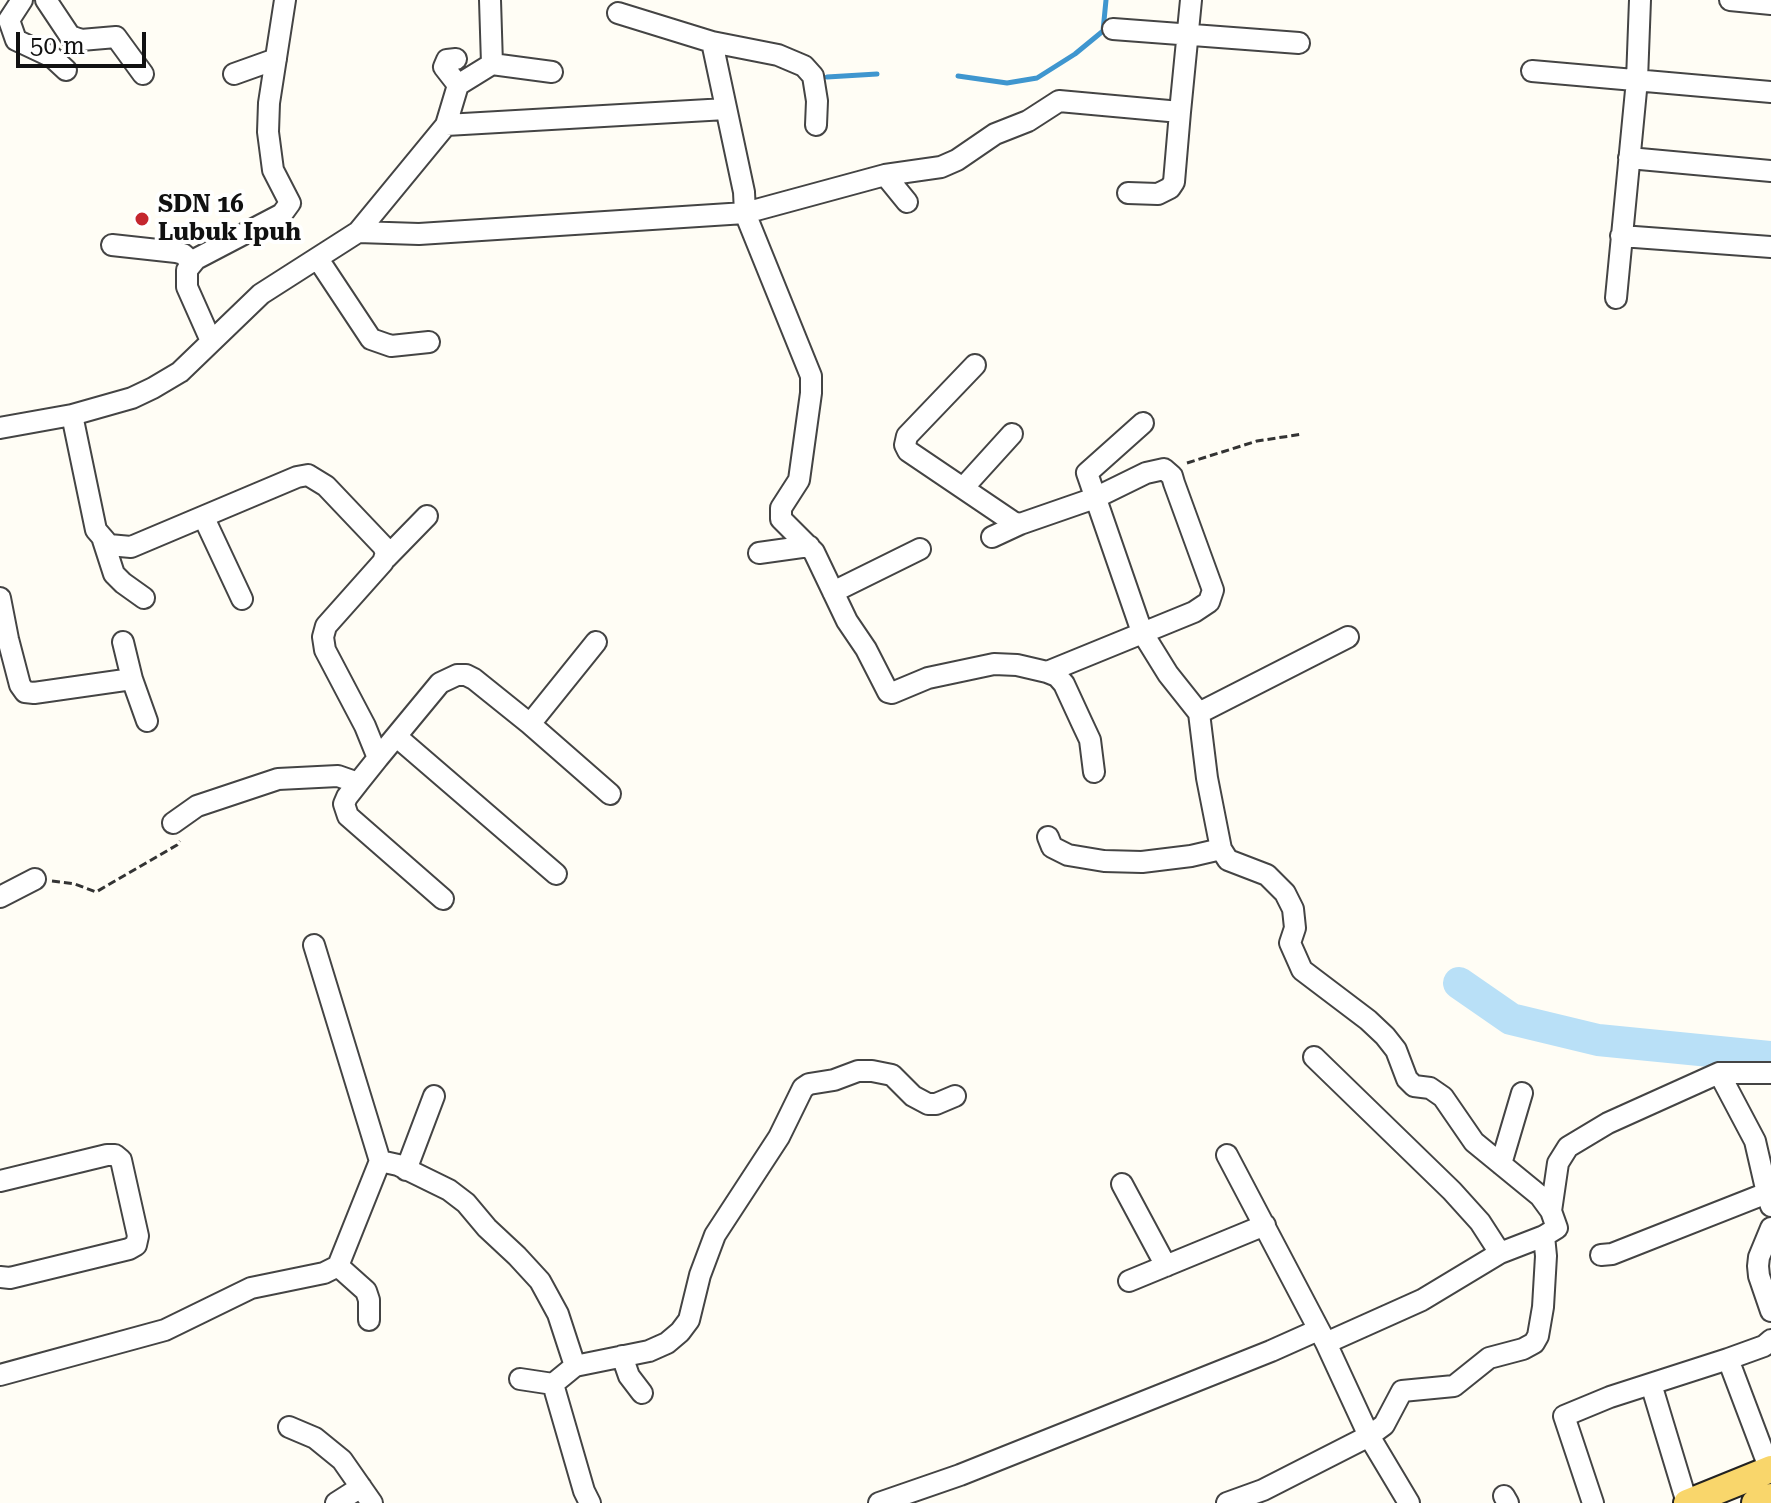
<!DOCTYPE html>
<html>
<head>
<meta charset="utf-8">
<style>
  body { margin:0 }
  #map { position:relative; width:1771px; height:1503px; overflow:hidden; background:#fffdf5; font-family:"Roboto Serif",serif }
  canvas { display:block }
  .scale { position:absolute; left:16px; top:32px; width:130px; height:36px; box-sizing:border-box; border:4px solid #111; border-top:0; padding-left:10px; font-size:24px; line-height:28px; white-space:nowrap; color:#111; -webkit-text-stroke:6px #fff; paint-order:stroke }
</style>
</head>
<body>
<div id="map">
<canvas width="1771" height="1503"></canvas>
<div class="scale">50 m</div>
</div>
<script>
const ctx = document.querySelector('canvas').getContext('2d');
ctx.lineJoin = 'round';
function shape(rows) {
  const path = new Path2D();
  for (const r of rows) {
    path.moveTo(r[0], r[1]);
    for (let i = 2; i < r.length; i += 2) path.lineTo(r[i], r[i + 1]);
  }
  return path;
}
function stroke(path, color, width, dash) {
  ctx.strokeStyle = color;
  ctx.lineWidth = width;
  ctx.lineCap = dash ? 'butt' : 'round';
  ctx.setLineDash(dash || []);
  ctx.stroke(path);
}
function drawText(font, color, halo, rows, align = 'center') {
  ctx.font = font + ' "Roboto Serif",serif';
  ctx.lineWidth = 8;
  ctx.setLineDash([]);
  ctx.textBaseline = 'middle';
  ctx.strokeStyle = halo;
  ctx.fillStyle = color;
  for (const [text, x, y, turn = 0] of rows) {
    ctx.save();
    ctx.translate(x, y);
    ctx.rotate((+turn || 0) * Math.PI / 180);
    ctx.textAlign = isNaN(turn) ? turn : align;
    if (halo) ctx.strokeText(text, 0, 0);
    ctx.fillText(text, 0, 0);
    ctx.restore();
  }
}
const stream = shape([
  [958,76,1007,83,1037,78,1075,54,1103,31,1106,0],
  [827,77,877,74]
]);
const river = shape([
  [1459,983,1511,1019,1598,1040,1771,1057]
]);
const path = shape([
  [1187,463,1257,441,1303,434],
  [52,881,75,884,96,892,177,845,180,841]
]);
const minor = shape([
  [22,0,9,20,16,40,52,57,66,70],
  [46,0,70,36,81,40,116,37,143,74],
  [1730,0,1771,4],
  [618,13,712,42,744,192,745,213,811,376,811,393,799,480,781,508,781,519,814,552,847,621,866,649,888,692,892,693,928,678,994,664,1017,665,1047,672,1057,676,1064,684,1082,723,1090,740,1094,772],
  [1113,29,1299,43],
  [712,42,778,55,804,66,813,76,817,101,816,125],
  [456,59,447,60,444,67,458,85],
  [492,64,552,72],
  [1532,71,1771,92],
  [234,74,276,59],
  [446,125,458,85,492,64,490,0],
  [1629,158,1771,171],
  [885,175,907,202],
  [1128,193,1158,194,1170,188,1174,182,1180,112],
  [358,232,446,125,726,109],
  [1621,236,1771,247],
  [112,245,176,252,183,254,192,262],
  [318,259,371,339,391,346,429,342],
  [1616,298,1637,80,1640,0],
  [211,341,187,287,187,270,196,259,282,214,290,203,273,170,268,132,269,103,285,0],
  [975,365,907,436,905,445,908,451,1013,522,1020,524,1095,498,1146,473,1164,469,1172,476,1174,483,1213,590,1209,602,1194,612,1047,672],
  [72,415,96,530,109,545,131,547,297,477,308,475,326,486,383,546,386,553,383,562,326,626,323,637,325,650,365,726,378,758,358,783,338,776,278,779,197,806,173,823],
  [1143,423,1087,473,1142,632,1168,674,1199,713,1207,778,1221,849],
  [0,428,72,415,132,398,153,388,180,372,261,294,358,232,419,234,745,213,885,175,941,167,957,160,995,134,1028,121,1059,101,1180,112,1191,0],
  [963,488,1012,434],
  [204,518,242,599],
  [992,537,1020,524],
  [103,540,114,574,123,583,144,598],
  [759,553,809,546],
  [386,558,427,516],
  [833,592,920,549],
  [0,598,8,639,20,685,25,692,34,693,132,679,147,721],
  [123,642,132,679],
  [1199,713,1348,637],
  [530,724,596,642],
  [397,737,556,874],
  [378,758,440,683,457,675,466,675,474,679,530,724,610,794],
  [358,783,347,797,344,804,348,816,443,899],
  [1048,837,1052,847,1068,855,1104,861,1142,862,1191,856,1221,849,1228,860,1267,875,1285,893,1293,909,1295,928,1290,943,1302,970,1368,1020,1385,1036,1396,1050,1407,1079,1414,1086,1430,1088,1443,1097,1474,1142,1540,1196,1551,1211,1557,1228,1544,1236,1500,1253,1422,1300,1326,1343],
  [0,897,35,879],
  [1314,1057,1452,1191,1480,1222,1500,1253],
  [1719,1073,1755,1141,1767,1193],
  [1227,1155,1326,1343,1369,1436,1409,1503],
  [380,1161,398,1165,449,1190,466,1203,487,1228,517,1256,540,1281,558,1314,575,1366],
  [1501,1164,1522,1093],
  [406,1170,434,1096],
  [0,1181,107,1155,115,1155,121,1160,138,1236,136,1245,129,1249,10,1278,0,1277],
  [1122,1184,1166,1266],
  [1551,1211,1558,1163,1568,1147,1608,1123,1719,1073,1771,1073],
  [1771,1228,1759,1257,1758,1266,1759,1276,1771,1311],
  [1601,1255,1612,1254,1767,1193,1771,1206],
  [338,1266,366,1291,369,1300,369,1320],
  [1129,1281,1265,1225],
  [622,1356,629,1376,642,1393],
  [0,1375,165,1330,251,1288,324,1273,338,1266,380,1161,314,945],
  [520,1379,553,1384],
  [1651,1384,1687,1503],
  [289,1427,315,1438,342,1460,372,1503],
  [1770,1470,1728,1359,1764,1346,1771,1340],
  [1504,1496,1508,1503],
  [336,1503,361,1487],
  [590,1503,584,1491,553,1384,575,1366,649,1351,667,1343,680,1332,689,1320,700,1275,715,1235,779,1137,803,1088,809,1084,834,1080,858,1071,872,1071,892,1075,913,1096,928,1104,936,1104,955,1096],
  [879,1503,960,1475,1271,1351,1318,1330],
  [1227,1503,1263,1490,1369,1436,1384,1425,1402,1391,1454,1386,1489,1358,1523,1349,1534,1343,1538,1336,1543,1307,1546,1256,1544,1236],
  [1593,1503,1564,1416,1610,1397,1728,1359]
]);
const major = shape([
  [1687,1503,1771,1469],
  [1755,1503,1771,1497]
]);
const markers = [
  [142,219,8,"#c4262e"]
];
const poiNames = [
  ["SDN 16",158,205],
  ["Lubuk Ipuh",158,233]
];
stroke(stream, '#3f96cf', 5);
stroke(river, '#b9e0f7', 32);
stroke(minor, '#444', 24);
stroke(major, '#222', 30);
stroke(path, '#333', 3, [8, 4]);
stroke(minor, '#fff', 20);
stroke(major, '#f9d66b', 26);
for (const [x, y, r, color] of markers) {
  const dot = new Path2D();
  dot.arc(x, y, r, 0, 2 * Math.PI);
  ctx.fillStyle = color;
  ctx.fill(dot);
  stroke(dot, '#fff', 3);
}
drawText('bold 24px', '#111', '#fff', poiNames, 'left');
</script>
</body>
</html>
